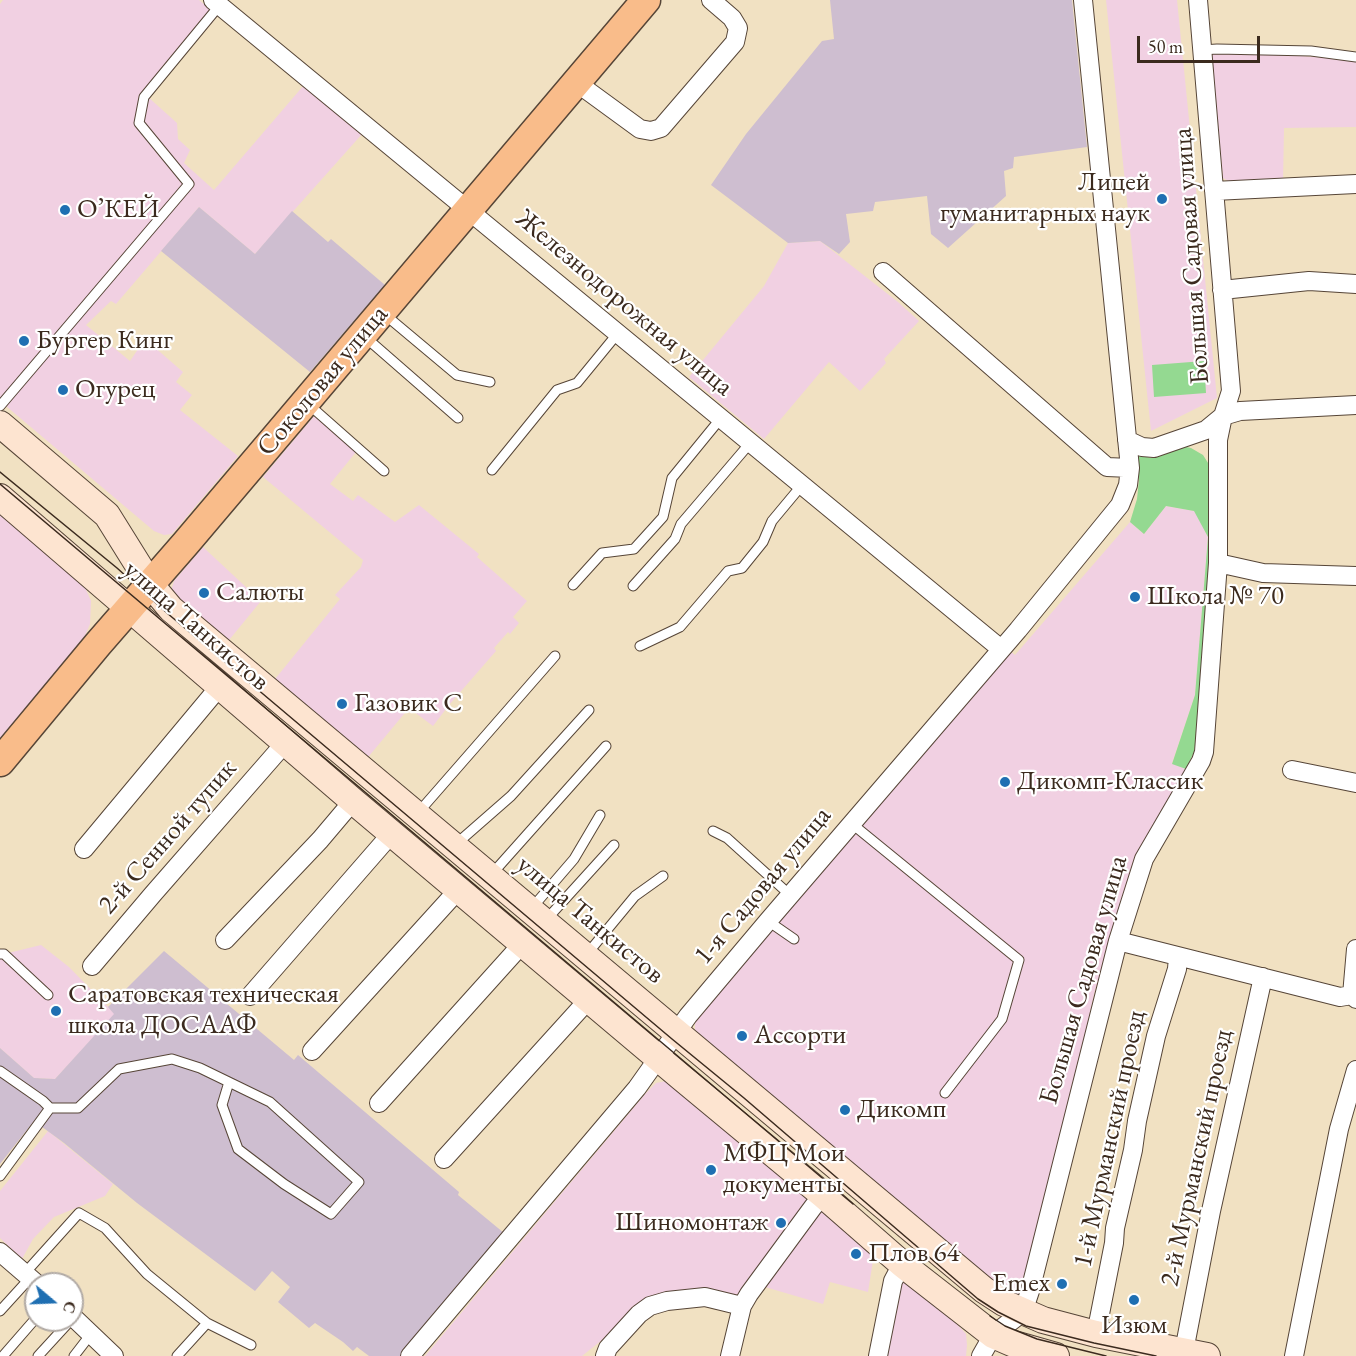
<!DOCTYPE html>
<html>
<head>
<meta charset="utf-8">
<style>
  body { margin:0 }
  #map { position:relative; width:1356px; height:1356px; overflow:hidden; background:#f1e1c2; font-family:"EB Garamond",serif }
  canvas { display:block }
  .north { position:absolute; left:24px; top:1272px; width:60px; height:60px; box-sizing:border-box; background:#fff; border:2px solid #b1aaa5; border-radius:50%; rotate:109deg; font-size:16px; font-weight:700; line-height:24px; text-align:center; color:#3b2a1e }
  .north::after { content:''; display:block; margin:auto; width:21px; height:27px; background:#1f6fb2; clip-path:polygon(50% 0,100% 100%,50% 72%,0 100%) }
  .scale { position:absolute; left:1137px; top:36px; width:123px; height:27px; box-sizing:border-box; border:3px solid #3b2a1e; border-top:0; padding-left:8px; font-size:18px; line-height:21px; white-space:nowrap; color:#3b2a1e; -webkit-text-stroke:4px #fff; paint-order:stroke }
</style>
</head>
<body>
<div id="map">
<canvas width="1356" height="1356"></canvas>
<div class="north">С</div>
<div class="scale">50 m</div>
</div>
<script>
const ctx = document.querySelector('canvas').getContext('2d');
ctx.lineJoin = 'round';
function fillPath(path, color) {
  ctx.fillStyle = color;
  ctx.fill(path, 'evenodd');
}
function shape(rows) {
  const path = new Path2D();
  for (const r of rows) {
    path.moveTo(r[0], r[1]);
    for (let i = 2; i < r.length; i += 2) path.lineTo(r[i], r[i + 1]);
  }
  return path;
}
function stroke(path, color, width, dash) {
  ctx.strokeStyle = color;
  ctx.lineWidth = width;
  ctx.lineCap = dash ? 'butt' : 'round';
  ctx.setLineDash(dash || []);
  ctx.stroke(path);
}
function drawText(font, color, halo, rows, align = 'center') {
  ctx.font = font + ' "EB Garamond",serif';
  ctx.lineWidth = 4.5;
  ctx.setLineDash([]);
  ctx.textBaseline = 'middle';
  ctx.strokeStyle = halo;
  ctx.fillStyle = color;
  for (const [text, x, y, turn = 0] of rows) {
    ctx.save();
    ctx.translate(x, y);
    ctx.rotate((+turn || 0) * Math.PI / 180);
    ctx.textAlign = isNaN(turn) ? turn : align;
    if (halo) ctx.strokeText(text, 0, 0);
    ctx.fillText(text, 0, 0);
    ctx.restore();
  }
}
const built = shape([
  [3,0,199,0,218,16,148,97,177,123,178,139,190,150,184,163,214,190,304,85,363,133,255,254,199,207,116,304,111,301,86,325,130,361,145,339,183,372,176,382,192,395,180,410,238,456,172,534,164,535,154,531,0,401,0,4],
  [1106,0,1177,0,1217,398,1151,431],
  [1260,53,1356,60,1356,127,1284,128,1283,182,1230,182,1223,178,1211,54],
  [820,241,898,302,919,321,884,359,886,363,860,391,829,362,764,439,689,377,764,286,788,243],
  [314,416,356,452,330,484,353,501,358,495,395,522,419,505,479,554,477,557,527,601,513,617,519,623,510,634,508,632,494,648,496,651,449,705,433,726,409,708,364,762,271,684,340,599,335,595,361,567,363,560,263,477],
  [1166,506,1195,511,1208,537,1195,695,1172,763,1186,769,1140,855,1095,990,1047,1206,1024,1296,1017,1299,992,1280,699,1036,695,1030,695,1024,699,1014,1010,651,1015,655,1130,522,1144,534],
  [0,515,74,575,84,585,91,601,90,624,81,645,0,742],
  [203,547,261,601,225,645,170,594,174,581],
  [41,945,69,967,115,1014,55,1079,34,1078,0,1048,0,955],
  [666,1081,813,1197,742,1293,734,1296,668,1296,612,1332,582,1356,425,1356,646,1093,656,1083],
  [48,1131,113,1184,105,1196,54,1217,33,1239,22,1259,0,1238,0,1191],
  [826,1210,874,1254,868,1292,830,1282,823,1304,765,1287,819,1211],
  [904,1280,955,1322,966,1334,967,1345,966,1356,882,1356,899,1282]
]);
const industrial = shape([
  [830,0,1072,0,1087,147,1014,157,1013,168,1004,171,1006,196,948,248,931,234,927,196,875,202,873,211,846,214,850,242,839,254,820,241,788,243,711,185,746,134,822,41,834,39],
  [199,207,255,254,292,211,328,242,331,239,385,285,310,372,161,251],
  [164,951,294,1060,298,1055,459,1192,458,1195,504,1233,401,1356,369,1356,357,1347,353,1351,343,1342,315,1323,309,1328,278,1302,290,1287,272,1271,255,1291,137,1203,64,1143,34,1121,0,1164,0,1048,34,1078,55,1079,114,1014,108,1007]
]);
const green = shape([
  [1204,361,1206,393,1154,397,1152,365],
  [1177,445,1191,448,1203,455,1210,466,1213,543,1203,695,1194,752,1186,769,1172,764,1195,695,1208,537,1194,511,1166,506,1144,534,1130,522,1137,499,1139,480,1139,455,1151,458,1161,456]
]);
const service = shape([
  [1202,50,1217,49,1311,51,1356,57],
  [383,313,457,375,490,382],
  [364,336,458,418],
  [307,403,384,471],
  [0,406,189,184,139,123,144,97,219,6],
  [492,470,557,390,577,383,618,333],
  [573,585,602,553,634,549,663,517,672,478,721,418],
  [633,586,675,539,681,524,751,442],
  [640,646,680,627,728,571,742,568,763,542,772,521,802,485],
  [417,814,555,656],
  [851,823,1019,960,1002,1019,945,1093],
  [713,831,727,838,790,895],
  [455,845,511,796,589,710],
  [491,875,606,746],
  [531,909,574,859,600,815],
  [545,921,614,845],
  [768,921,794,939],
  [0,954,4,954,48,995],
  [587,954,635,896,663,876],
  [0,1071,43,1101,50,1108,78,1108,119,1069,172,1059,200,1068,270,1102,359,1182,331,1214,284,1184,238,1149,222,1105,229,1082],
  [0,1176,50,1108],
  [25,1273,79,1213,105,1228,147,1274,207,1323,251,1345],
  [0,1311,30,1278],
  [3,1356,36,1318],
  [38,1356,71,1320],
  [74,1356,91,1334],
  [177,1356,207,1323]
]);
const minor = shape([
  [213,0,1001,649],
  [577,83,640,129,651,131,661,128,735,42,738,28,732,18,711,0],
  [1214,191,1356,184],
  [883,272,1107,467,1130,468],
  [1222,290,1309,281,1356,284],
  [1127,440,1142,447,1154,448,1206,430,1223,416,1240,411,1356,405],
  [1218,563,1263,573,1356,576],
  [1292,770,1356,783],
  [84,849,220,686],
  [225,940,320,840,353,801],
  [1118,941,1340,997,1352,995,1356,999],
  [92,966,153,894,285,743],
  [1352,995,1356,949],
  [250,996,392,833],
  [312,1051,459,889],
  [379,1103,523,943],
  [444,1159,589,999],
  [0,1252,37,1284],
  [72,1316,114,1356],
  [1096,1334,1114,1243,1115,1228,1133,1150,1137,1121,1156,1036,1177,969,1178,956],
  [1184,1351,1211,1211,1263,977],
  [410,1356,637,1088,688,1016,768,921,1018,630,1120,505,1128,485,1130,468,1083,0],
  [605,1356,608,1348,639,1314,650,1306,667,1301,705,1297,742,1306],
  [730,1356,742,1306,749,1294,813,1207,823,1195],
  [878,1356,893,1281,902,1264],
  [981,1356,993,1335,1023,1312,1030,1291,1118,941,1144,859,1201,761,1204,752,1218,563,1218,440,1223,416,1231,391,1198,0],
  [1294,1356,1339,1129,1356,1070]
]);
const secondary = shape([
  [0,424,107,515,150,584,171,609,984,1290,1004,1303,1043,1320,1096,1334,1207,1356],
  [0,497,353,801,682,1078,823,1195,902,1264,993,1335,1014,1344,1056,1356]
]);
const primary = shape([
  [0,762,98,644,186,543,646,0]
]);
const tram = shape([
  [0,472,117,568,167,613,672,1039,744,1098,978,1299,998,1312,1026,1326,1094,1343,1156,1356],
  [0,484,853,1204],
  [990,1316,1005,1326,1037,1339,1106,1356]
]);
const markers = [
  [1162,199,6,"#1f6fb2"],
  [65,210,6,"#1f6fb2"],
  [24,341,6,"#1f6fb2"],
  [63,390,6,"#1f6fb2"],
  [204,593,6,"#1f6fb2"],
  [1135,597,6,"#1f6fb2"],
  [342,704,6,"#1f6fb2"],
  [1005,782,6,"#1f6fb2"],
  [56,1011,6,"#1f6fb2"],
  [742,1036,6,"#1f6fb2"],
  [845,1110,6,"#1f6fb2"],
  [711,1170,6,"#1f6fb2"],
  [781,1223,6,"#1f6fb2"],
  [856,1254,6,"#1f6fb2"],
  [1062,1284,6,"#1f6fb2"],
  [1134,1300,6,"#1f6fb2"]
];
const poiNames = [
  ["Лицей",1150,183,"right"],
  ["гуманитарных наук",1150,214,"right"],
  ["О’КЕЙ",77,210],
  ["Бургер Кинг",36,341],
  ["Огурец",75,390],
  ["Салюты",216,593],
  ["Школа № 70",1147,597],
  ["Газовик С",354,704],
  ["Дикомп-Классик",1017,782],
  ["Саратовская техническая",68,995],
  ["школа ДОСААФ",68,1026],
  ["Ассорти",754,1036],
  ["Дикомп",857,1110],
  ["МФЦ Мои",723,1154],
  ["документы",723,1185],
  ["Шиномонтаж",769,1223,"right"],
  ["Плов 64",868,1254],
  ["Emex",1050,1284,"right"],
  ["Изюм",1134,1326,"center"]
];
const streetNames = [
  ["Большая Садовая улица",1192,256,-94],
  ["Железнодорожная улица",624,303,40],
  ["Соколовая улица",323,381,-50],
  ["улица Танкистов",196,626,41],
  ["2-й Сенной тупик",168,837,-49],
  ["1-я Садовая улица",763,886,-50],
  ["улица Танкистов",590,920,40],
  ["Большая Садовая улица",1084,980,-74],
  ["1-й Мурманский проезд",1110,1139,-78],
  ["2-й Мурманский проезд",1197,1158,-78]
];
fillPath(built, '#f1d0e2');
fillPath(industrial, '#cebed0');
fillPath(green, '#94d991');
stroke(service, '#564537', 11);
stroke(minor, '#564537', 20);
stroke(secondary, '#564537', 28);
stroke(primary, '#564537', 31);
stroke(service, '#fff', 9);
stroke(minor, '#fff', 18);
stroke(secondary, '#fde4d0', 26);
stroke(primary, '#f9bc8a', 28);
stroke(tram, '#3b2a1e', 1.5);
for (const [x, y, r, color] of markers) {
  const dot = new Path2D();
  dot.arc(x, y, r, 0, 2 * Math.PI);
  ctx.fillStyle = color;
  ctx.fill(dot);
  stroke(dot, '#fff', 2);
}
drawText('27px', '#3b2a1e', '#fff', poiNames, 'left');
drawText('27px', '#3b2a1e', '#fff', streetNames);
</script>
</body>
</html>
